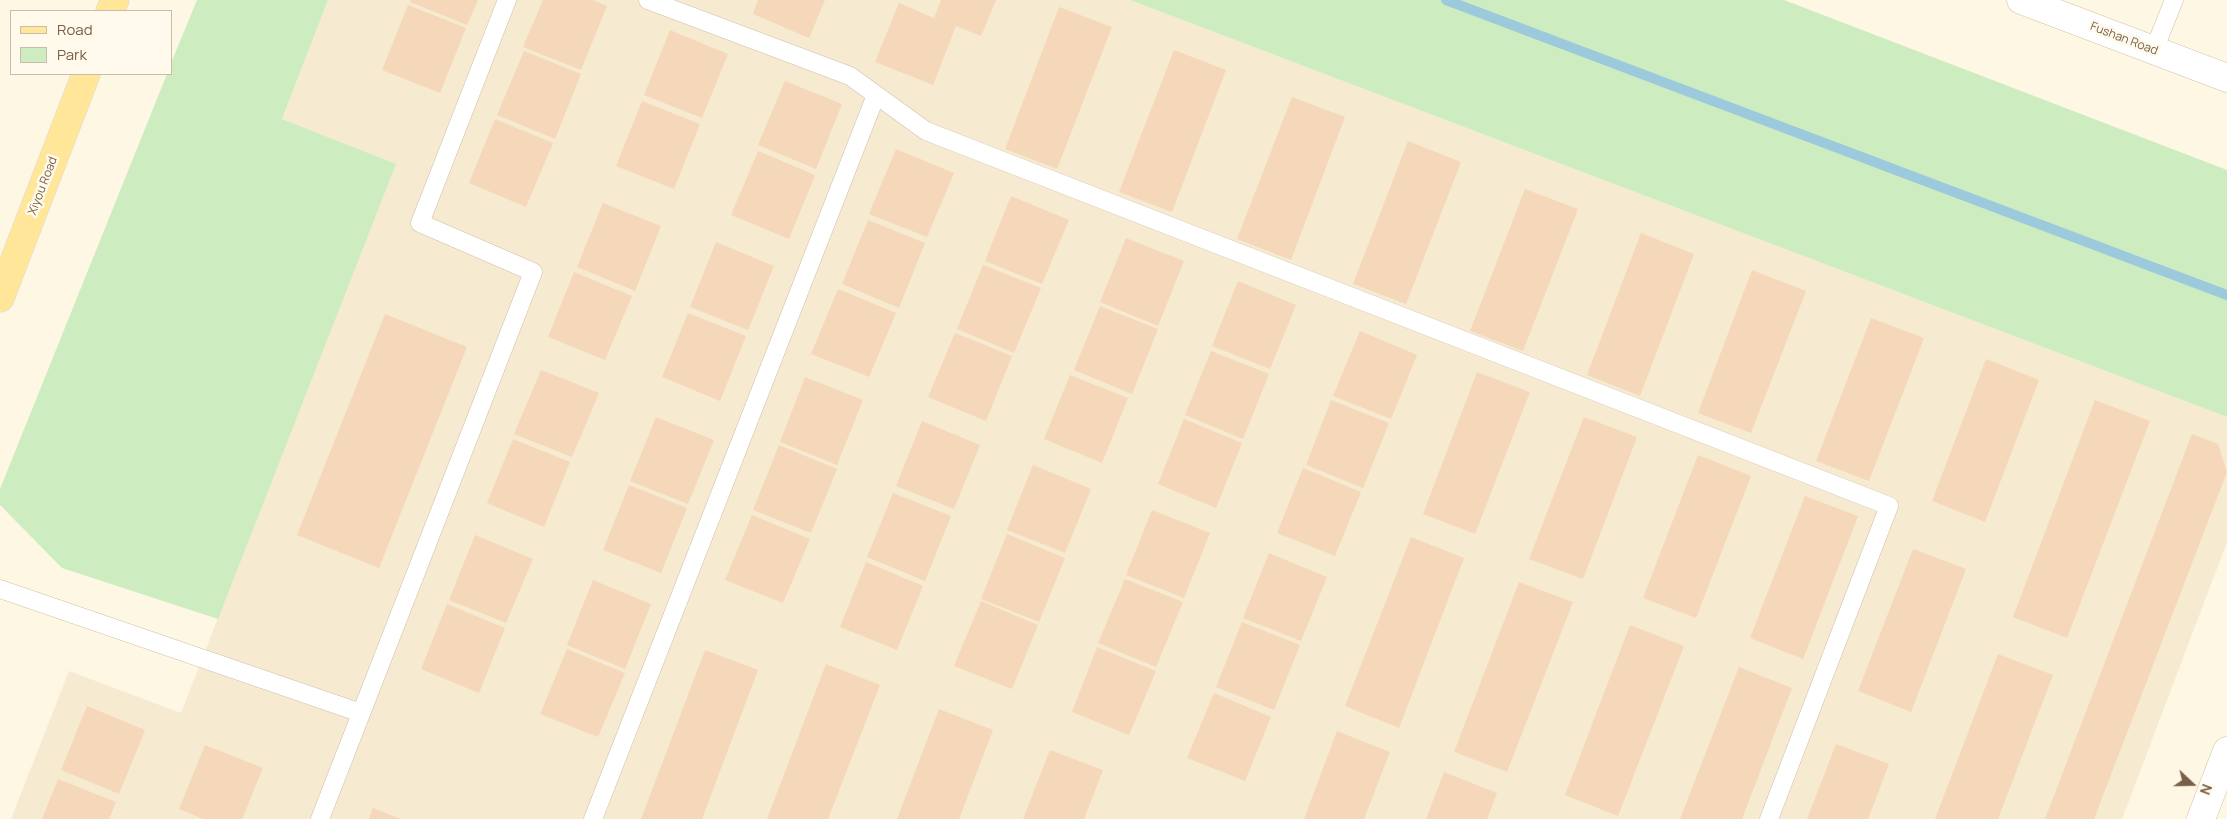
<!DOCTYPE html>
<html>
<head>
<meta charset="utf-8">
<style>
  body { margin:0 }
  #map { position:relative; width:2227px; height:819px; overflow:hidden; background:#fef7e3; font-family:Manrope,sans-serif }
  canvas { display:block }
  .legend { position:absolute; left:10px; top:10px; width:162px; height:65px; box-sizing:border-box; background:#fffaeb; border:1px solid #c9bca9; margin:0; padding:6px 9px; list-style:none; font-size:15px; color:#785f47 }
  .legend li { display:flex; align-items:center; gap:10px; height:25px }
  .legend b { width:25px; border:1px solid #c9bca9 }
  .north { position:absolute; left:2167px; top:759px; width:50px; height:50px; -webkit-text-stroke:4px #fffaeb; paint-order:stroke; rotate:111deg; font-size:14px; font-weight:700; line-height:20px; text-align:center; color:#785f47 }
  .north::after { content:''; display:block; margin:auto; width:18px; height:22px; background:#785f47; clip-path:polygon(50% 0,100% 100%,50% 72%,0 100%) }
</style>
</head>
<body>
<div id="map">
<canvas width="2227" height="819"></canvas>
<ul class="legend">
<li><b style="height:6px;background:#ffe699"></b>Road</li>
<li><b style="height:14px;background:#cdedc1"></b>Park</li>
</ul>
<div class="north">N</div>
</div>
<script>
const ctx = document.querySelector('canvas').getContext('2d');
ctx.lineJoin = 'round';
function fillPath(path, color) {
  ctx.fillStyle = color;
  ctx.fill(path, 'evenodd');
}
function shape(rows) {
  const path = new Path2D();
  for (const r of rows) {
    path.moveTo(r[0], r[1]);
    for (let i = 2; i < r.length; i += 2) path.lineTo(r[i], r[i + 1]);
  }
  return path;
}
function stroke(path, color, width, dash) {
  ctx.strokeStyle = color;
  ctx.lineWidth = width;
  ctx.lineCap = dash ? 'butt' : 'round';
  ctx.setLineDash(dash || []);
  ctx.stroke(path);
}
function drawText(font, color, halo, rows, align = 'center') {
  ctx.font = font + ' Manrope,sans-serif';
  ctx.lineWidth = 5;
  ctx.setLineDash([]);
  ctx.textBaseline = 'middle';
  ctx.strokeStyle = halo;
  ctx.fillStyle = color;
  for (const [text, x, y, turn = 0] of rows) {
    ctx.save();
    ctx.translate(x, y);
    ctx.rotate((+turn || 0) * Math.PI / 180);
    ctx.textAlign = isNaN(turn) ? turn : align;
    if (halo) ctx.strokeText(text, 0, 0);
    ctx.fillText(text, 0, 0);
    ctx.restore();
  }
}
const residential = shape([
  [328,0,1130,0,2227,417,2227,542,2122,819,11,819,69,671,181,713,395,164,282,119]
]);
const green = shape([
  [197,0,328,0,282,119,396,164,218,619,62,568,0,505,0,489,167,74,171,74,171,63],
  [1130,0,1784,0,2227,170,2227,417]
]);
const stream = shape([
  [1446,0,2227,295]
]);
const building = shape([
  [410,0,478,0,467,25,410,2],
  [543,0,593,0,607,6,581,70,523,47],
  [758,0,825,0,809,38,753,14],
  [941,0,996,0,981,36,956,26,933,85,875,62,899,3,934,18],
  [408,5,466,28,440,93,382,70],
  [1059,7,1112,27,1057,169,1005,149],
  [670,30,728,54,702,118,644,95],
  [1174,50,1226,70,1172,212,1119,192],
  [524,51,581,74,555,139,497,115],
  [785,81,842,104,816,169,758,145],
  [1292,97,1345,117,1291,260,1237,239],
  [642,101,700,124,674,189,616,166],
  [495,119,553,143,526,207,469,183],
  [1408,141,1461,162,1406,304,1353,284],
  [896,149,954,173,927,237,869,214],
  [758,151,815,175,789,239,731,215],
  [1525,189,1578,209,1523,351,1470,331],
  [1011,196,1069,220,1042,284,985,261],
  [603,203,661,226,635,291,577,267],
  [868,220,925,243,899,308,842,284],
  [1641,233,1694,254,1640,396,1587,375],
  [1126,238,1184,261,1158,326,1100,302],
  [716,242,774,266,748,330,690,307],
  [983,265,1041,288,1014,353,957,329],
  [1752,270,1806,291,1751,433,1698,413],
  [574,272,632,296,605,360,548,337],
  [1238,281,1296,305,1270,369,1212,346],
  [838,289,896,313,869,377,811,354],
  [1100,306,1158,329,1132,394,1074,370],
  [688,313,746,336,720,401,662,377],
  [385,314,467,347,379,568,297,535],
  [1871,318,1924,338,1869,481,1816,461],
  [1360,331,1417,355,1391,419,1333,396],
  [955,333,1012,356,986,421,928,397],
  [1211,351,1269,374,1243,439,1185,415],
  [1986,359,2039,380,1985,522,1932,501],
  [541,370,599,393,572,457,514,434],
  [1477,372,1530,392,1475,534,1423,514],
  [1070,375,1128,398,1102,463,1044,439],
  [805,377,863,400,837,465,780,442],
  [1331,400,1389,423,1363,488,1306,465],
  [2095,400,2150,421,2067,638,2013,617],
  [656,417,714,440,688,504,630,481],
  [1584,417,1637,437,1583,579,1529,559],
  [1184,419,1242,443,1216,508,1158,484],
  [922,421,980,445,954,509,896,486],
  [2192,434,2218,444,2227,472,2094,819,2045,819],
  [513,439,570,462,544,527,487,503],
  [779,445,837,469,811,533,753,510],
  [1698,455,1751,476,1696,618,1643,598],
  [1033,465,1091,489,1065,553,1007,530],
  [1303,468,1361,492,1335,556,1277,533],
  [629,485,687,508,661,573,603,550],
  [893,493,951,516,925,581,867,557],
  [1805,496,1858,516,1803,659,1750,638],
  [1152,510,1210,533,1184,598,1126,575],
  [752,515,810,539,783,603,725,580],
  [1007,534,1065,558,1039,622,981,599],
  [475,535,533,559,506,623,449,600],
  [1411,537,1464,558,1399,728,1345,706],
  [1913,549,1966,569,1911,712,1858,691],
  [1269,553,1327,577,1301,641,1243,618],
  [866,562,923,586,897,650,840,627],
  [1125,579,1183,602,1156,667,1098,643],
  [593,580,651,604,625,669,567,645],
  [1519,582,1573,602,1507,772,1454,752],
  [981,601,1038,625,1012,689,954,666],
  [447,604,505,628,479,693,421,669],
  [1242,622,1300,645,1274,710,1216,687],
  [1630,625,1684,646,1618,816,1565,795],
  [1097,647,1156,671,1129,735,1072,712],
  [567,649,625,673,598,737,540,714],
  [705,650,758,670,702,819,641,819],
  [1998,654,2053,675,1998,819,1935,819],
  [826,664,880,685,828,819,767,819],
  [1739,667,1792,688,1742,819,1680,819],
  [1214,693,1271,717,1245,781,1187,758],
  [87,706,145,730,119,794,61,770],
  [939,709,993,730,959,819,897,819],
  [1337,731,1390,752,1364,819,1304,819],
  [1836,744,1889,764,1868,819,1807,819],
  [205,745,263,768,242,819,203,819,179,809],
  [1050,750,1103,770,1084,819,1023,819],
  [1444,772,1497,793,1487,819,1426,819],
  [58,779,116,802,109,819,42,819],
  [373,808,401,819,369,819]
]);
const lane = shape([
  [648,0,850,76,926,131,1889,506,1769,819],
  [2154,50,2174,0],
  [0,589,361,713],
  [320,819,533,272,420,223,507,0],
  [593,819,876,95]
]);
const secondary = shape([
  [2021,0,2227,78],
  [2201,819,2227,751]
]);
const primary = shape([
  [110,11,115,0],
  [0,298,86,74]
]);
const streetNames = [
  ["Fushan Road",2124,39,21],
  ["Xiyou Road",43,186,-69]
];
fillPath(residential, '#f6ead1');
fillPath(green, '#cdedc1');
stroke(stream, '#9ccadc', 10);
fillPath(building, '#f5d8b9');
stroke(lane, '#d0bfa9', 19);
stroke(secondary, '#d4c0a6', 29);
stroke(primary, '#dfd9d3', 29);
stroke(lane, '#fff', 18);
stroke(secondary, '#fff', 28);
stroke(primary, '#ffe699', 28);
drawText('12px', '#785f47', '#fffaeb', streetNames);
</script>
</body>
</html>
